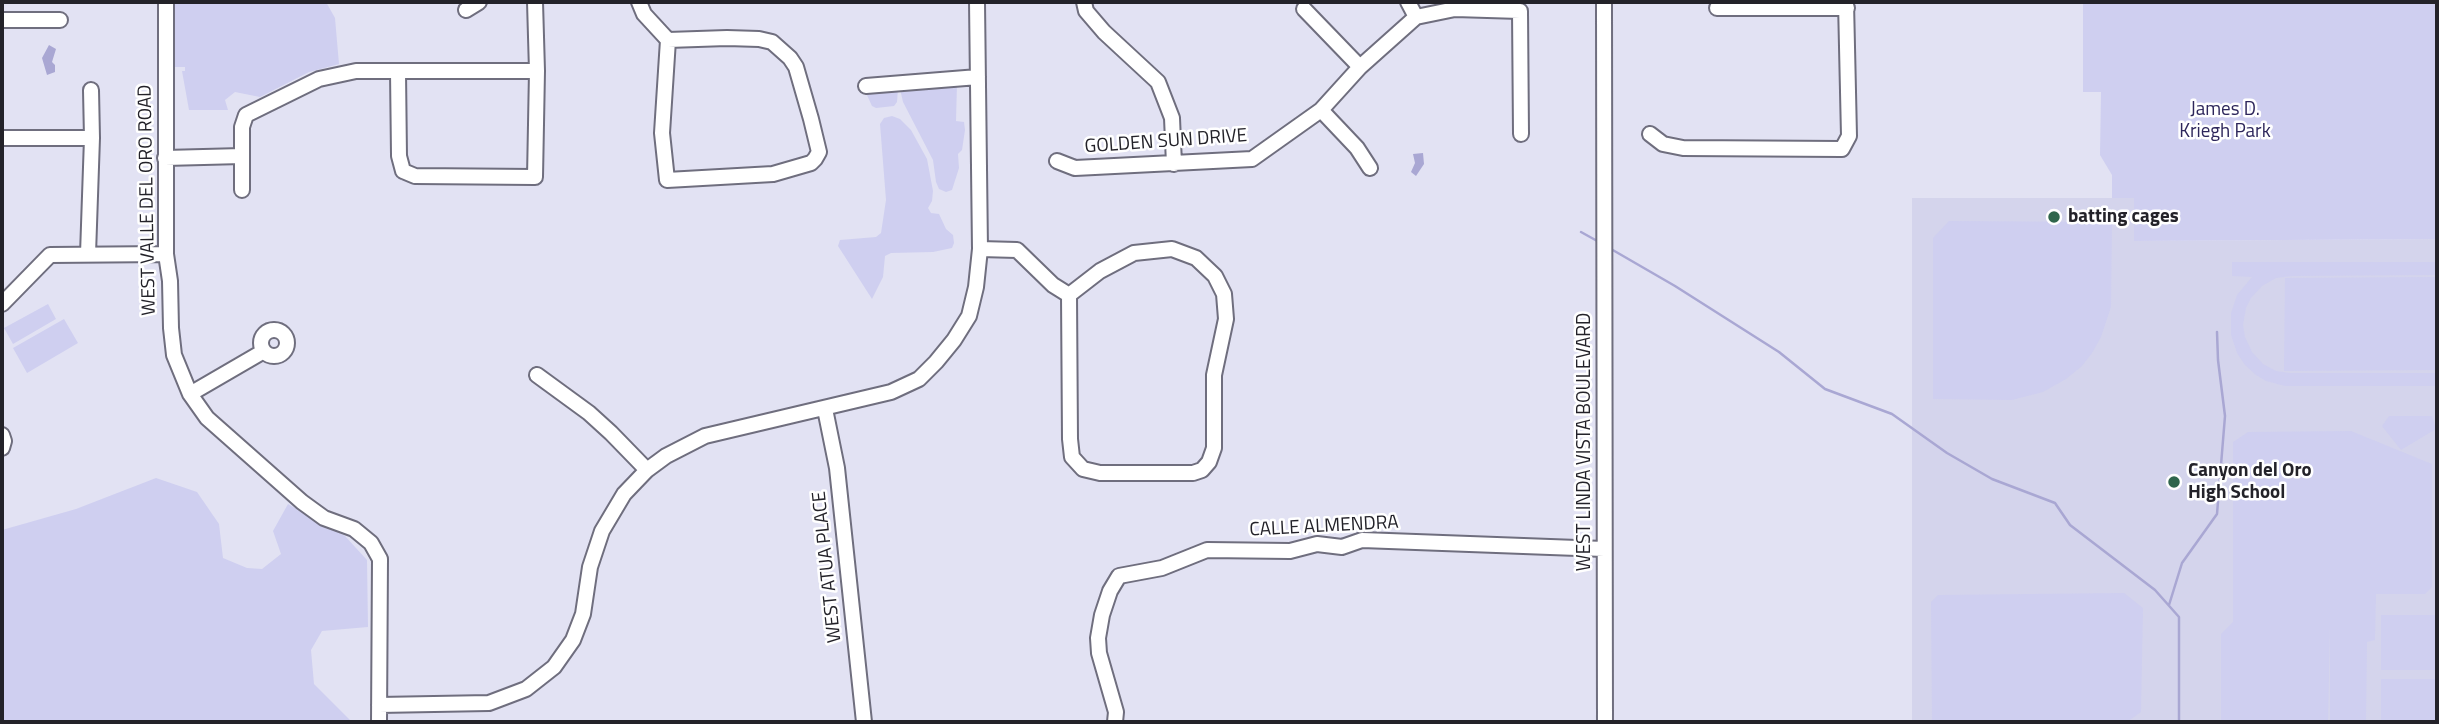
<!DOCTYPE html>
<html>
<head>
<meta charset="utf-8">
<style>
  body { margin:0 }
  #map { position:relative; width:2439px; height:724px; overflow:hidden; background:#e2e2f3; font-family:"Titillium Web",sans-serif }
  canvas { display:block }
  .frame { position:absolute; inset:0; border:4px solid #232229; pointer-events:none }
</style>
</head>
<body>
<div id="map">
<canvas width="2439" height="724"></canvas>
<div class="frame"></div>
</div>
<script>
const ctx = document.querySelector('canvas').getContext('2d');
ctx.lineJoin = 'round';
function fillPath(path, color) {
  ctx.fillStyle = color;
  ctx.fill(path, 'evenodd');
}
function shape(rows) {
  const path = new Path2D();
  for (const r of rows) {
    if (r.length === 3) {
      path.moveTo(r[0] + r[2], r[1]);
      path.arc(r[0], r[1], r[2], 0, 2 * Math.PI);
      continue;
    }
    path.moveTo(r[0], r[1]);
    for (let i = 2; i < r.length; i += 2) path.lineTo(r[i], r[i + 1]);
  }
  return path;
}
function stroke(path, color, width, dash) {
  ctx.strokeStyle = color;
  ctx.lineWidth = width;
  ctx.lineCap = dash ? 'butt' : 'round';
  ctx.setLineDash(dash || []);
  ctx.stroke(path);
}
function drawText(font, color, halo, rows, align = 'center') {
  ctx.font = font + ' "Titillium Web",sans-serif';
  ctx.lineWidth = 5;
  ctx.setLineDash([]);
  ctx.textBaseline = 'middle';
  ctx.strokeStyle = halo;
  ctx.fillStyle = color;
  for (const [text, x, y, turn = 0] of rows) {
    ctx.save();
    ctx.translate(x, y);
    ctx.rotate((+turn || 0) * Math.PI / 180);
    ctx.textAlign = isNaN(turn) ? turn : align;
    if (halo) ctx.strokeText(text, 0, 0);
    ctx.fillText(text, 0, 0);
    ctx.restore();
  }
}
const built = shape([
  [1912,198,2134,198,2134,241,2437,239,2437,722,1912,722]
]);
const green = shape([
  [172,2,326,2,335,18,339,64,309,72,260,97,235,92,225,100,228,110,189,110,182,71,185,71,185,67,172,67],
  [2083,2,2437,2,2437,239,2134,241,2134,198,2112,198,2112,175,2100,155,2101,92,2083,92],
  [957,84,956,121,964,122,965,130,962,150,958,154,959,168,952,190,946,192,939,189,936,182,933,160,903,102,900,89],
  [898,89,897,102,894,106,876,108,872,106,866,93],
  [892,116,900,119,911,130,927,159,933,191,932,201,928,208,931,213,939,214,946,229,953,235,954,243,952,248,933,252,891,253,885,256,883,277,872,299,838,246,840,240,876,237,881,233,886,200,880,124,884,118],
  [1949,221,2112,222,2111,307,2101,337,2092,353,2082,366,2066,379,2043,392,2012,400,1933,399,1933,238],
  [2437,262,2437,275,2292,276,2276,278,2262,286,2251,298,2246,308,2243,325,2245,337,2252,352,2263,364,2276,371,2290,373,2437,373,2437,386,2285,386,2266,381,2256,375,2245,365,2237,353,2231,335,2231,313,2237,295,2252,277,2232,276,2232,262],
  [2437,277,2437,370,2284,371,2285,278],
  [48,304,56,319,13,344,4,328],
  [64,319,78,343,27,373,13,348],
  [2389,416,2432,416,2436,429,2401,450,2382,426],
  [2351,431,2432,464,2432,587,2425,594,2376,594,2375,640,2367,642,2366,722,2330,722,2330,623,2328,722,2221,722,2221,634,2233,622,2233,442,2248,432],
  [156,478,197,492,219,524,223,558,247,568,262,569,281,554,273,531,288,504,345,536,367,560,368,627,322,631,311,650,314,684,352,722,2,722,2,530,76,509],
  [2124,593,2143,608,2141,712,2127,722,1932,722,1931,602,1938,595],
  [2381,615,2436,615,2436,670,2381,670],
  [2381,679,2436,679,2436,722,2381,722]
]);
const water = shape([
  [49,45,56,49,52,62,55,65,55,72,47,75,42,58],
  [1423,153,1424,164,1416,176,1411,172,1415,163,1413,154]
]);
const stream = shape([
  [1581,232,1599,242],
  [1611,249,1675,286,1779,352,1825,389,1892,414,1947,453,1992,479,2055,503,2070,525,2155,590,2179,617,2179,722],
  [2169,605,2182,563,2217,514,2225,416,2218,360,2217,332]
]);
const minor = shape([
  [166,2,166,254,170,281,171,328,174,355,190,394,207,418,302,502,324,518,354,529,371,543,380,559,379,722],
  [639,2,644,14,668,40],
  [1084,2,1086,11,1104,32,1158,82,1172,118,1174,164],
  [1408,2,1416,17],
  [1604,2,1605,722],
  [1717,8,1847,8],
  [1304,9,1360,67],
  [466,10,479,2],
  [2,20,60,20],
  [727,38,759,39,772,42,790,58,796,67,811,119,819,152,815,159,811,163,773,174,667,180,662,133,668,40,727,38],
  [398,72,399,156,403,171],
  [866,86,978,77],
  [1321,110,1357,148,1370,168],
  [1650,134,1663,144,1683,148,1842,149,1849,136,1846,2],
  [2,138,92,138],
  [165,158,242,156],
  [1057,161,1075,168,1252,159,1321,110,1360,67,1416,17,1455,9,1520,11,1521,134],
  [403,171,415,176,535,177,537,71,535,2],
  [242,190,242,127,246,115,319,79,356,71,537,71],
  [980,249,1017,250,1053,285,1069,295],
  [1172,249,1196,258,1215,276,1224,294,1226,319,1214,375,1214,448,1209,462,1202,470,1193,473,1100,473,1083,469,1072,457,1070,439,1069,295,1100,271,1134,253,1172,249],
  [88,254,92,138,91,90],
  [2,304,50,255,166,254],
  [274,343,13],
  [537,375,589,413,611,433,647,470],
  [190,394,264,351],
  [825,409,837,468,864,722],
  [2,435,4,441,2,448],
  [379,705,489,703,526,689,554,667,573,640,583,614,590,567,602,531,624,494,647,470,666,456,705,436,891,392,919,379,936,362,954,340,969,316,976,287,980,249,977,2],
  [1115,722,1116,712,1099,653,1098,638,1102,615,1110,591,1119,576,1162,568,1207,550,1290,551,1317,544,1342,547,1362,540,1604,549]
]);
const markers = [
  [2054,217,7,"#2f654c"],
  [2174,482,7,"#2f654c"]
];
const parkNames = [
  ["James D.",2225,110],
  ["Kriegh Park",2225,132]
];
const streetNames = [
  ["GOLDEN SUN DRIVE",1166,142,-4],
  ["WEST VALLE DEL ORO ROAD",148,200,-91],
  ["WEST LINDA VISTA BOULEVARD",1585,442,-90],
  ["CALLE ALMENDRA",1324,527,-3],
  ["WEST ATUA PLACE",828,567,-96]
];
const poiNames = [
  ["batting cages",2068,217],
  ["Canyon del Oro",2188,471],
  ["High School",2188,493]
];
fillPath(built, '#d4d4ec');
fillPath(green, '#cfcff0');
fillPath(water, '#a9a7d3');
stroke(stream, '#a9a7d3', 2.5);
stroke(minor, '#6f6e7e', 18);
stroke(minor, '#fff', 14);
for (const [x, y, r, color] of markers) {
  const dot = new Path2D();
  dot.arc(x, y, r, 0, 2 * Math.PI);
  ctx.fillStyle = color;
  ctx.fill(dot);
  stroke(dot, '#fff', 2.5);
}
drawText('19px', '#2d265b', '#fff', parkNames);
drawText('19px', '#232229', '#fff', streetNames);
drawText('bold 19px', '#232229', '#fff', poiNames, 'left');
</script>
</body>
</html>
